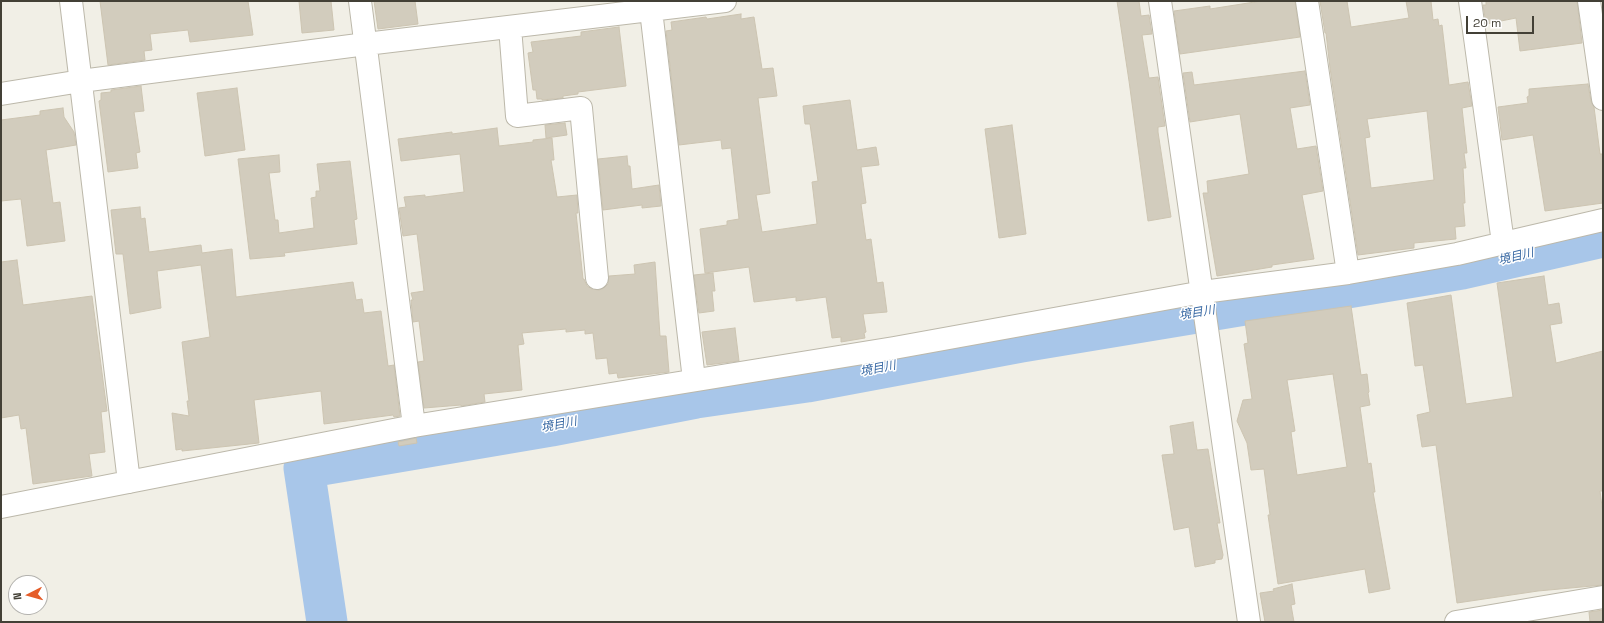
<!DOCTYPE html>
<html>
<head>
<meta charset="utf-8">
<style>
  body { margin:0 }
  #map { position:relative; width:1604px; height:623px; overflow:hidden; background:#f1efe6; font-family:"Space Grotesk",sans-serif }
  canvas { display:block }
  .frame { position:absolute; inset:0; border:2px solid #434036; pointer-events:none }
  .north { position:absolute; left:8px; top:575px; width:40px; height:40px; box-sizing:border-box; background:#fff; border:1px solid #b4b3af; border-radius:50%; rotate:264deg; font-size:11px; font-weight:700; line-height:16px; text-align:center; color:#434036 }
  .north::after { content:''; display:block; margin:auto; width:14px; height:18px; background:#e55d29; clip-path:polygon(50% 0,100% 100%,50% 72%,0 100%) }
  .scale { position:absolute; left:1466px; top:16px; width:68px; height:18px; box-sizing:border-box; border:2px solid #434036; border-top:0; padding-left:5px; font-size:12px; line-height:14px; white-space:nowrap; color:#434036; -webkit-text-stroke:3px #fff; paint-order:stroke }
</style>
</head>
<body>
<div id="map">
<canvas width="1604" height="623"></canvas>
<div class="frame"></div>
<div class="north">N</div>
<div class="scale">20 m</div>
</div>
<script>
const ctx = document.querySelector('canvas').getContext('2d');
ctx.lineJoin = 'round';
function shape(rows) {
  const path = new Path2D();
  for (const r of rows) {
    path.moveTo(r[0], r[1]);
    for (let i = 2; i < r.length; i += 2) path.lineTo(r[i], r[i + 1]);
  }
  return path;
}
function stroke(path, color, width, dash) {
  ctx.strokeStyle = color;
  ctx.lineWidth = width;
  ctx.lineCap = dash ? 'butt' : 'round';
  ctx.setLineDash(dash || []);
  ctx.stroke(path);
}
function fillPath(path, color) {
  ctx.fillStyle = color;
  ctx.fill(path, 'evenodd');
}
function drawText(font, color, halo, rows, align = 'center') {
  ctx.font = font + ' "Space Grotesk","Noto Sans JP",sans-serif';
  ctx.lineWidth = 3;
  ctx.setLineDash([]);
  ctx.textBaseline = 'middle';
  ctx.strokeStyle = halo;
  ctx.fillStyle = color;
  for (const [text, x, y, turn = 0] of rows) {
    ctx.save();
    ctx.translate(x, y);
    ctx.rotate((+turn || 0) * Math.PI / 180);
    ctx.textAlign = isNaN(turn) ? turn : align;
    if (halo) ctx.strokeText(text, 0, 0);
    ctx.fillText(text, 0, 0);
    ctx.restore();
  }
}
const river = shape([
  [327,622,304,468,551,426,696,398,807,382,1021,342,1462,269,1603,237]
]);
const building = shape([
  [100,1,248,1,253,35,190,42,188,30,150,34,152,50,144,51,145,60,108,65,100,1],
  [299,1,331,1,334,30,302,33,299,1],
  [374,1,415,1,418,24,378,29,374,1],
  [1117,1,1139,1,1141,16,1149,15,1152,34,1142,35,1149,78,1158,77,1165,126,1158,127,1158,132,1171,217,1148,221,1129,81,1117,1],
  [1261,1,1295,1,1300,37,1180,54,1174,11,1210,6,1210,9,1261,1],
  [1320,1,1347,1,1351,27,1409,18,1406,1,1431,1,1433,20,1438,19,1439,26,1442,25,1449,85,1468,82,1472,106,1462,108,1467,153,1464,153,1466,168,1463,168,1465,203,1463,203,1465,226,1455,227,1456,239,1414,243,1414,248,1358,255,1330,68,1326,33,1325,33,1320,1],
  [1427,111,1434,180,1371,188,1365,138,1370,137,1367,119,1427,111],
  [1486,1,1577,1,1582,43,1520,51,1516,18,1486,24,1483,5,1486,5,1486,1],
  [741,14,741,19,754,17,762,69,773,68,777,96,758,98,770,193,756,195,762,232,817,224,812,182,818,181,810,124,805,124,803,106,850,100,857,150,876,147,879,165,861,167,866,203,861,204,866,240,871,239,877,283,883,282,887,312,863,314,866,332,864,333,865,338,841,342,841,337,832,338,826,297,796,301,796,297,754,302,749,267,705,273,700,229,727,225,727,221,739,219,731,148,722,149,721,140,679,145,666,31,672,30,671,22,706,17,707,19,741,14],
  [619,27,626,86,578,92,578,94,563,96,563,98,542,100,542,99,537,99,536,90,533,90,528,53,533,52,531,42,581,36,581,32,619,27],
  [1305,71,1310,105,1290,108,1297,149,1316,146,1323,191,1302,195,1314,259,1272,265,1272,267,1217,276,1203,193,1208,193,1207,181,1249,174,1240,114,1190,122,1183,73,1192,72,1194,85,1305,71],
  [1588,84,1591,101,1594,107,1600,154,1603,154,1603,203,1545,211,1533,135,1502,140,1498,107,1528,103,1527,97,1529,96,1529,89,1588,84],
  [141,86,144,111,134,112,140,152,136,153,138,168,108,172,99,101,101,100,101,93,111,92,111,90,141,86],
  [237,88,245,150,205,156,197,93,237,88],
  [63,108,64,117,74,132,76,145,46,150,53,203,60,202,65,241,27,246,21,199,1,201,1,120,40,115,40,111,63,108],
  [565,123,567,135,546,138,545,125,565,123],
  [1012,125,1026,234,999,238,985,129,1012,125],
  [497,128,499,146,533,142,533,140,552,138,554,160,551,160,557,197,577,195,578,213,576,213,583,279,584,279,587,286,592,289,599,290,604,288,608,284,609,276,635,274,634,265,655,262,660,336,666,336,669,372,618,378,617,373,609,374,607,358,596,359,593,333,585,334,585,330,566,332,566,329,522,333,524,344,518,345,522,390,484,394,485,402,461,406,461,405,424,408,418,362,424,361,419,321,413,322,411,300,413,300,411,293,424,291,417,234,403,236,399,208,406,207,404,197,425,195,425,197,464,192,460,154,401,161,398,139,452,132,452,134,497,128],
  [279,155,280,172,269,173,275,220,278,220,279,233,314,228,311,198,316,197,316,191,320,191,317,164,350,161,357,219,354,220,357,244,284,253,285,256,250,259,238,159,279,155],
  [627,156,628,166,630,166,632,189,659,185,661,206,642,208,642,205,603,210,598,159,627,156],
  [140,207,141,219,145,218,149,252,201,245,202,253,232,249,236,297,353,282,356,300,362,299,364,313,381,311,388,366,394,365,400,416,394,417,393,415,324,424,321,391,254,400,259,443,182,451,182,449,176,450,172,413,189,416,187,401,189,401,182,342,210,337,201,265,157,271,161,308,130,314,123,254,116,254,111,210,140,207],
  [17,260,23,305,92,296,107,411,101,412,105,452,89,454,92,476,33,484,26,428,21,429,19,415,1,418,1,262,17,260],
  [713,273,715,291,712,291,714,311,699,313,694,275,713,273],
  [1544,276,1548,305,1559,303,1562,323,1550,325,1556,363,1603,351,1603,491,1600,491,1603,514,1603,585,1538,591,1457,603,1436,445,1422,447,1417,415,1430,412,1423,365,1415,366,1407,303,1451,295,1466,404,1513,397,1497,283,1544,276],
  [1351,306,1361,375,1367,374,1369,392,1368,393,1370,405,1360,407,1368,464,1371,463,1375,492,1373,492,1390,589,1369,593,1365,569,1278,584,1268,515,1270,515,1264,469,1251,470,1247,443,1237,421,1243,400,1252,399,1244,344,1248,343,1245,321,1351,306],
  [1333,374,1347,467,1297,475,1291,432,1295,431,1287,380,1333,374],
  [735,328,739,361,707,365,702,332,735,328],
  [1193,422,1197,450,1208,449,1220,523,1217,523,1223,555,1222,559,1215,560,1215,563,1195,567,1189,527,1174,530,1162,455,1174,454,1170,426,1193,422],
  [416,438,417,443,399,446,398,442,416,438],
  [1292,584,1295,604,1291,605,1294,622,1265,622,1260,593,1274,591,1273,589,1292,584],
  [1603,610,1603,622,1590,622,1589,612,1603,610]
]);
const minor = shape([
  [71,1,129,482],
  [360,1,414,426],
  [1160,1,1249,622],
  [1307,1,1348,273],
  [1470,1,1503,243],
  [1589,1,1603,99],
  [651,10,694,380],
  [510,27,517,116,581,108,597,278],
  [1,94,81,81,366,44,725,1],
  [1,507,414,426,894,348,1203,292,1348,273,1457,254,1603,220],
  [1456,622,1603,597]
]);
const waterNames = [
  ["境目川",1516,257,-13],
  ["境目川",1197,313,-9],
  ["境目川",878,369,-11],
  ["境目川",559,425,-11]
];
stroke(river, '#a8c6e9', 41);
fillPath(building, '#d2ccbd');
stroke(building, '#ccc4b1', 1);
stroke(minor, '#bcb8aa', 24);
stroke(minor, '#fff', 22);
drawText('italic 12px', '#3a6aa4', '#fff', waterNames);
</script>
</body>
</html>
